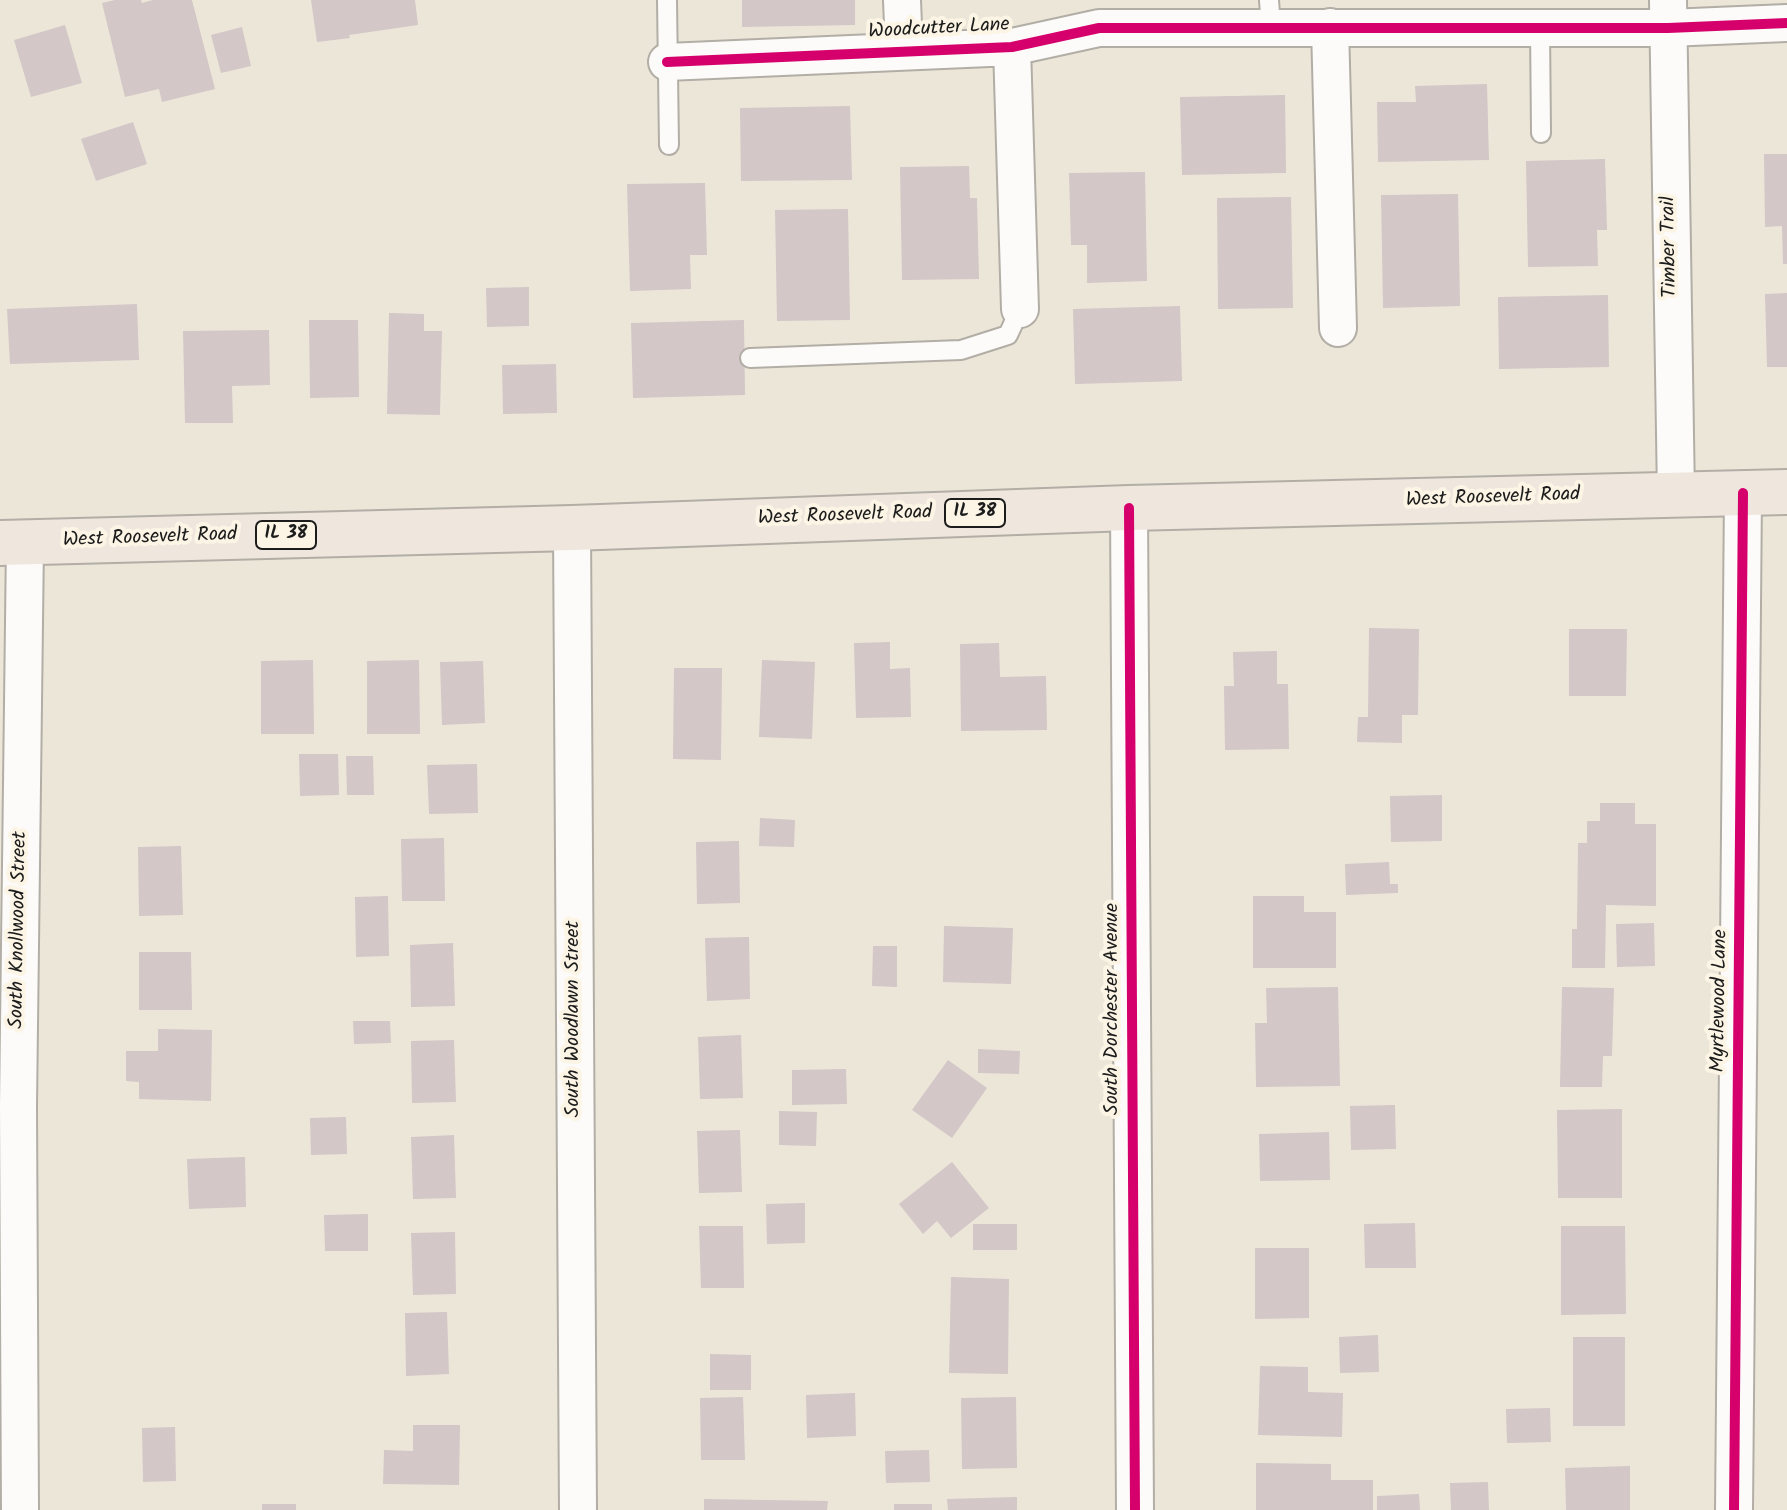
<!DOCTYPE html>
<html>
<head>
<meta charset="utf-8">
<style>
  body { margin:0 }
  canvas { display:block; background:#ece6d9 }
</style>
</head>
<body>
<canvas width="1787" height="1510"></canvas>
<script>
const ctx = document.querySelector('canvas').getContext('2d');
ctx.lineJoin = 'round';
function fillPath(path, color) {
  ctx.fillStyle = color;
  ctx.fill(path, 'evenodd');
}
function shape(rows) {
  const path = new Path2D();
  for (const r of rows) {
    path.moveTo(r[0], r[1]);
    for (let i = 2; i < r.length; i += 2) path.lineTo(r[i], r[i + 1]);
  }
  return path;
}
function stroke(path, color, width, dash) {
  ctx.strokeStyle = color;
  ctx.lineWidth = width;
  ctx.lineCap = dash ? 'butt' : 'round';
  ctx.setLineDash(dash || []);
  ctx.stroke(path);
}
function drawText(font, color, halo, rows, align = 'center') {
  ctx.font = font + ' Kalam,sans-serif';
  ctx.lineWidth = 8;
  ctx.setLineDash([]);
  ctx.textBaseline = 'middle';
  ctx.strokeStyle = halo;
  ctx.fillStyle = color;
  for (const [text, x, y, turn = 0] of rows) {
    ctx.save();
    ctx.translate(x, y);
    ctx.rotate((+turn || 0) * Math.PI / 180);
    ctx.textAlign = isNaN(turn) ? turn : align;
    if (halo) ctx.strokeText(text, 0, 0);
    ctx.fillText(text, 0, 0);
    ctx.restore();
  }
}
const building = shape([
  [115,0,141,0,142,3,153,0,192,0,215,89,162,102,159,89,125,97,102,3],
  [311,0,415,0,418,25,349,35,350,38,317,42],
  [742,0,855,0,855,25,742,27],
  [65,25,82,83,31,97,14,40],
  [242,27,251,66,221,73,211,35],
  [1487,84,1489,160,1378,162,1377,102,1416,102,1415,86],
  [1285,95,1286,173,1182,175,1180,97],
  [850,106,852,180,741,181,740,108],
  [133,122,147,164,96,181,81,139],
  [1764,154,1787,154,1787,264,1783,264,1782,226,1765,227],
  [1605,159,1607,230,1597,230,1598,266,1528,267,1526,161],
  [969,166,970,198,977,198,979,279,902,280,900,167],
  [1145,172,1147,281,1087,283,1087,245,1071,245,1069,173],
  [705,183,707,255,690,255,691,289,630,291,627,184],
  [1458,194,1460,306,1383,308,1381,195],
  [1291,197,1293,308,1218,309,1217,198],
  [848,209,850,320,777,321,775,210],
  [529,287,529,326,487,327,486,288],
  [1787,293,1787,367,1767,367,1765,294],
  [1608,295,1609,367,1499,369,1498,297],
  [137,304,139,360,10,364,7,309],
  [1180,306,1182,381,1075,384,1073,309],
  [389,313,424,314,424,331,442,331,440,415,387,414],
  [309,320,358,320,359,397,310,398],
  [744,320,745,395,633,398,631,323],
  [269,330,270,385,232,386,233,423,185,423,183,331],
  [556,364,557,413,503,414,502,365],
  [1369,628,1419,629,1418,715,1402,715,1402,743,1357,742,1358,717,1368,717],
  [1569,629,1627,629,1626,696,1569,696],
  [890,642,890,669,910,668,911,717,856,718,854,643],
  [999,643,1000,677,1046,676,1047,730,961,731,960,644],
  [1277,651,1277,684,1288,684,1289,749,1225,750,1224,686,1234,686,1233,652],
  [313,660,314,734,261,734,261,661],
  [419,660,420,734,367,734,367,661],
  [762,660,815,662,812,739,759,737],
  [483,661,485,723,442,725,440,662],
  [674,668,722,668,721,760,673,759],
  [299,754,338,754,339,795,300,796],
  [346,756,373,756,374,795,347,795],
  [477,764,478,813,429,814,427,765],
  [1442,795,1442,841,1391,842,1390,796],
  [1600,803,1635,803,1635,824,1656,824,1656,906,1606,905,1605,968,1572,968,1572,929,1577,929,1578,843,1587,843,1587,821,1600,821],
  [760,818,795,820,794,847,759,846],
  [444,838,445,901,402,901,401,839],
  [739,841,740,903,697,904,696,842],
  [181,846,183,915,139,916,138,847],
  [1389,862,1390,884,1398,884,1398,893,1346,895,1345,864],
  [388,896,389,956,356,957,355,897],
  [1253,896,1304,896,1304,912,1336,912,1336,968,1253,968],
  [1654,923,1655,966,1617,967,1616,924],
  [944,926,1013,928,1011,984,943,982],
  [749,937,750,999,707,1001,705,938],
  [453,943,455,1006,411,1007,410,945],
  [873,946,897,946,897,987,872,986],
  [139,952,191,952,192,1010,139,1010],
  [1338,987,1340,1086,1256,1087,1255,1023,1267,1023,1266,988],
  [1562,987,1614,988,1612,1056,1603,1056,1602,1087,1560,1087],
  [353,1021,390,1021,391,1043,354,1044],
  [158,1029,212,1030,211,1101,139,1099,139,1082,126,1081,126,1051,158,1051],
  [741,1035,743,1098,700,1099,698,1037],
  [454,1040,456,1102,412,1103,411,1041],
  [978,1049,1020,1051,1019,1074,978,1073],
  [948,1060,987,1088,952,1138,912,1110],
  [846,1069,847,1104,792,1105,792,1070],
  [1395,1105,1396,1149,1351,1150,1350,1106],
  [1622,1109,1622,1198,1558,1198,1557,1110],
  [779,1111,817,1112,816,1146,779,1145],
  [346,1117,347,1154,311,1155,310,1118],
  [740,1130,742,1192,699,1193,697,1131],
  [1329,1132,1330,1180,1260,1181,1259,1134],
  [454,1135,456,1198,413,1199,411,1137],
  [245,1157,246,1207,189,1209,187,1159],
  [952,1162,989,1208,951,1238,937,1221,923,1234,899,1204],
  [805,1203,805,1243,767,1244,766,1204],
  [368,1214,368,1251,325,1251,324,1215],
  [1415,1223,1416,1268,1365,1268,1364,1224],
  [973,1224,1017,1224,1017,1250,973,1250],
  [699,1226,743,1226,744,1288,701,1288],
  [1561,1226,1625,1226,1626,1314,1561,1315],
  [455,1232,456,1294,413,1295,411,1233],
  [1255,1248,1309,1248,1309,1318,1255,1319],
  [951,1277,1009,1279,1008,1374,949,1373],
  [447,1312,449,1374,406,1376,405,1313],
  [1378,1335,1379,1372,1340,1373,1339,1337],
  [1573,1337,1625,1337,1625,1426,1573,1426],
  [710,1354,751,1355,751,1390,710,1390],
  [1260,1366,1308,1367,1308,1392,1343,1393,1342,1437,1258,1435],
  [855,1393,856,1436,807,1438,806,1395],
  [743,1397,745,1460,701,1460,700,1398],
  [1016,1397,1017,1468,962,1469,961,1398],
  [1550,1408,1551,1442,1507,1443,1506,1409],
  [413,1425,460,1425,459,1485,383,1484,384,1450,413,1451],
  [175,1427,176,1481,143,1482,142,1428],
  [929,1450,930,1482,886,1483,885,1451],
  [1256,1463,1331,1464,1331,1480,1373,1480,1373,1510,1256,1510],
  [1630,1466,1630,1510,1566,1510,1565,1468],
  [1488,1482,1489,1510,1451,1510,1450,1483],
  [1419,1494,1420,1510,1377,1510,1377,1496],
  [1017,1497,1017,1510,948,1510,947,1499],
  [704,1499,828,1501,827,1510,704,1510],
  [262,1504,296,1504,296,1510,262,1510],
  [894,1504,932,1504,932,1510,894,1510]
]);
const lane = shape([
  [667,0,669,145],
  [1269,0,1271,28],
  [1540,28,1541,133],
  [750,358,961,350,1008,335,1020,309]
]);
const street = shape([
  [902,0,904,50],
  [1668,0,1676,495],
  [1330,27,1338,328],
  [1012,47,1020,309],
  [667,62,1012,47,1099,28,1668,28,1787,23],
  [1129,508,1135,1510],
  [572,528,578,1510],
  [20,1510,18,1106,25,542],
  [1734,1510,1743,493]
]);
const primary = shape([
  [0,543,572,528,1129,508,1787,492]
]);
const cycleway = shape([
  [667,62,1012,47,1099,28,1668,28,1787,23],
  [1129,508,1135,1510],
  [1734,1510,1743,493]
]);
const shields = [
  [975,513,60],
  [286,535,60]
];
const shieldNames = [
  ["IL 38",975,513],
  ["IL 38",286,535]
];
const streetNames = [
  ["Woodcutter Lane",939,30,-3],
  ["Timber Trail",1671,247,-91],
  ["West Roosevelt Road",1493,499,-2],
  ["West Roosevelt Road",845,517,-2],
  ["West Roosevelt Road",150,539,-2],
  ["South Knollwood Street",20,930,-89],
  ["Myrtlewood Lane",1721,1001,-89],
  ["South Dorchester Avenue",1114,1009,-90],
  ["South Woodlawn Street",575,1019,-90]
];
fillPath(building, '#d3c7c7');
stroke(lane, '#b2aea6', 22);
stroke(street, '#b2aea6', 40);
stroke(primary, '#b2aea6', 48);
stroke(lane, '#fcfbf9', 18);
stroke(street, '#fcfbf9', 36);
stroke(primary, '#efe6de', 44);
stroke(cycleway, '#d6006c', 10);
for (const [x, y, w] of shields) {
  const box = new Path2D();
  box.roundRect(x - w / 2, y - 14, w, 28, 6);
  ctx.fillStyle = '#fcf5e5';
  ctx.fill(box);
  stroke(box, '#1c1c1c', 2);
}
drawText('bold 18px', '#1c1c1c', null, shieldNames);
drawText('20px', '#1c1c1c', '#fcf5e5', streetNames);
</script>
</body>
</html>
